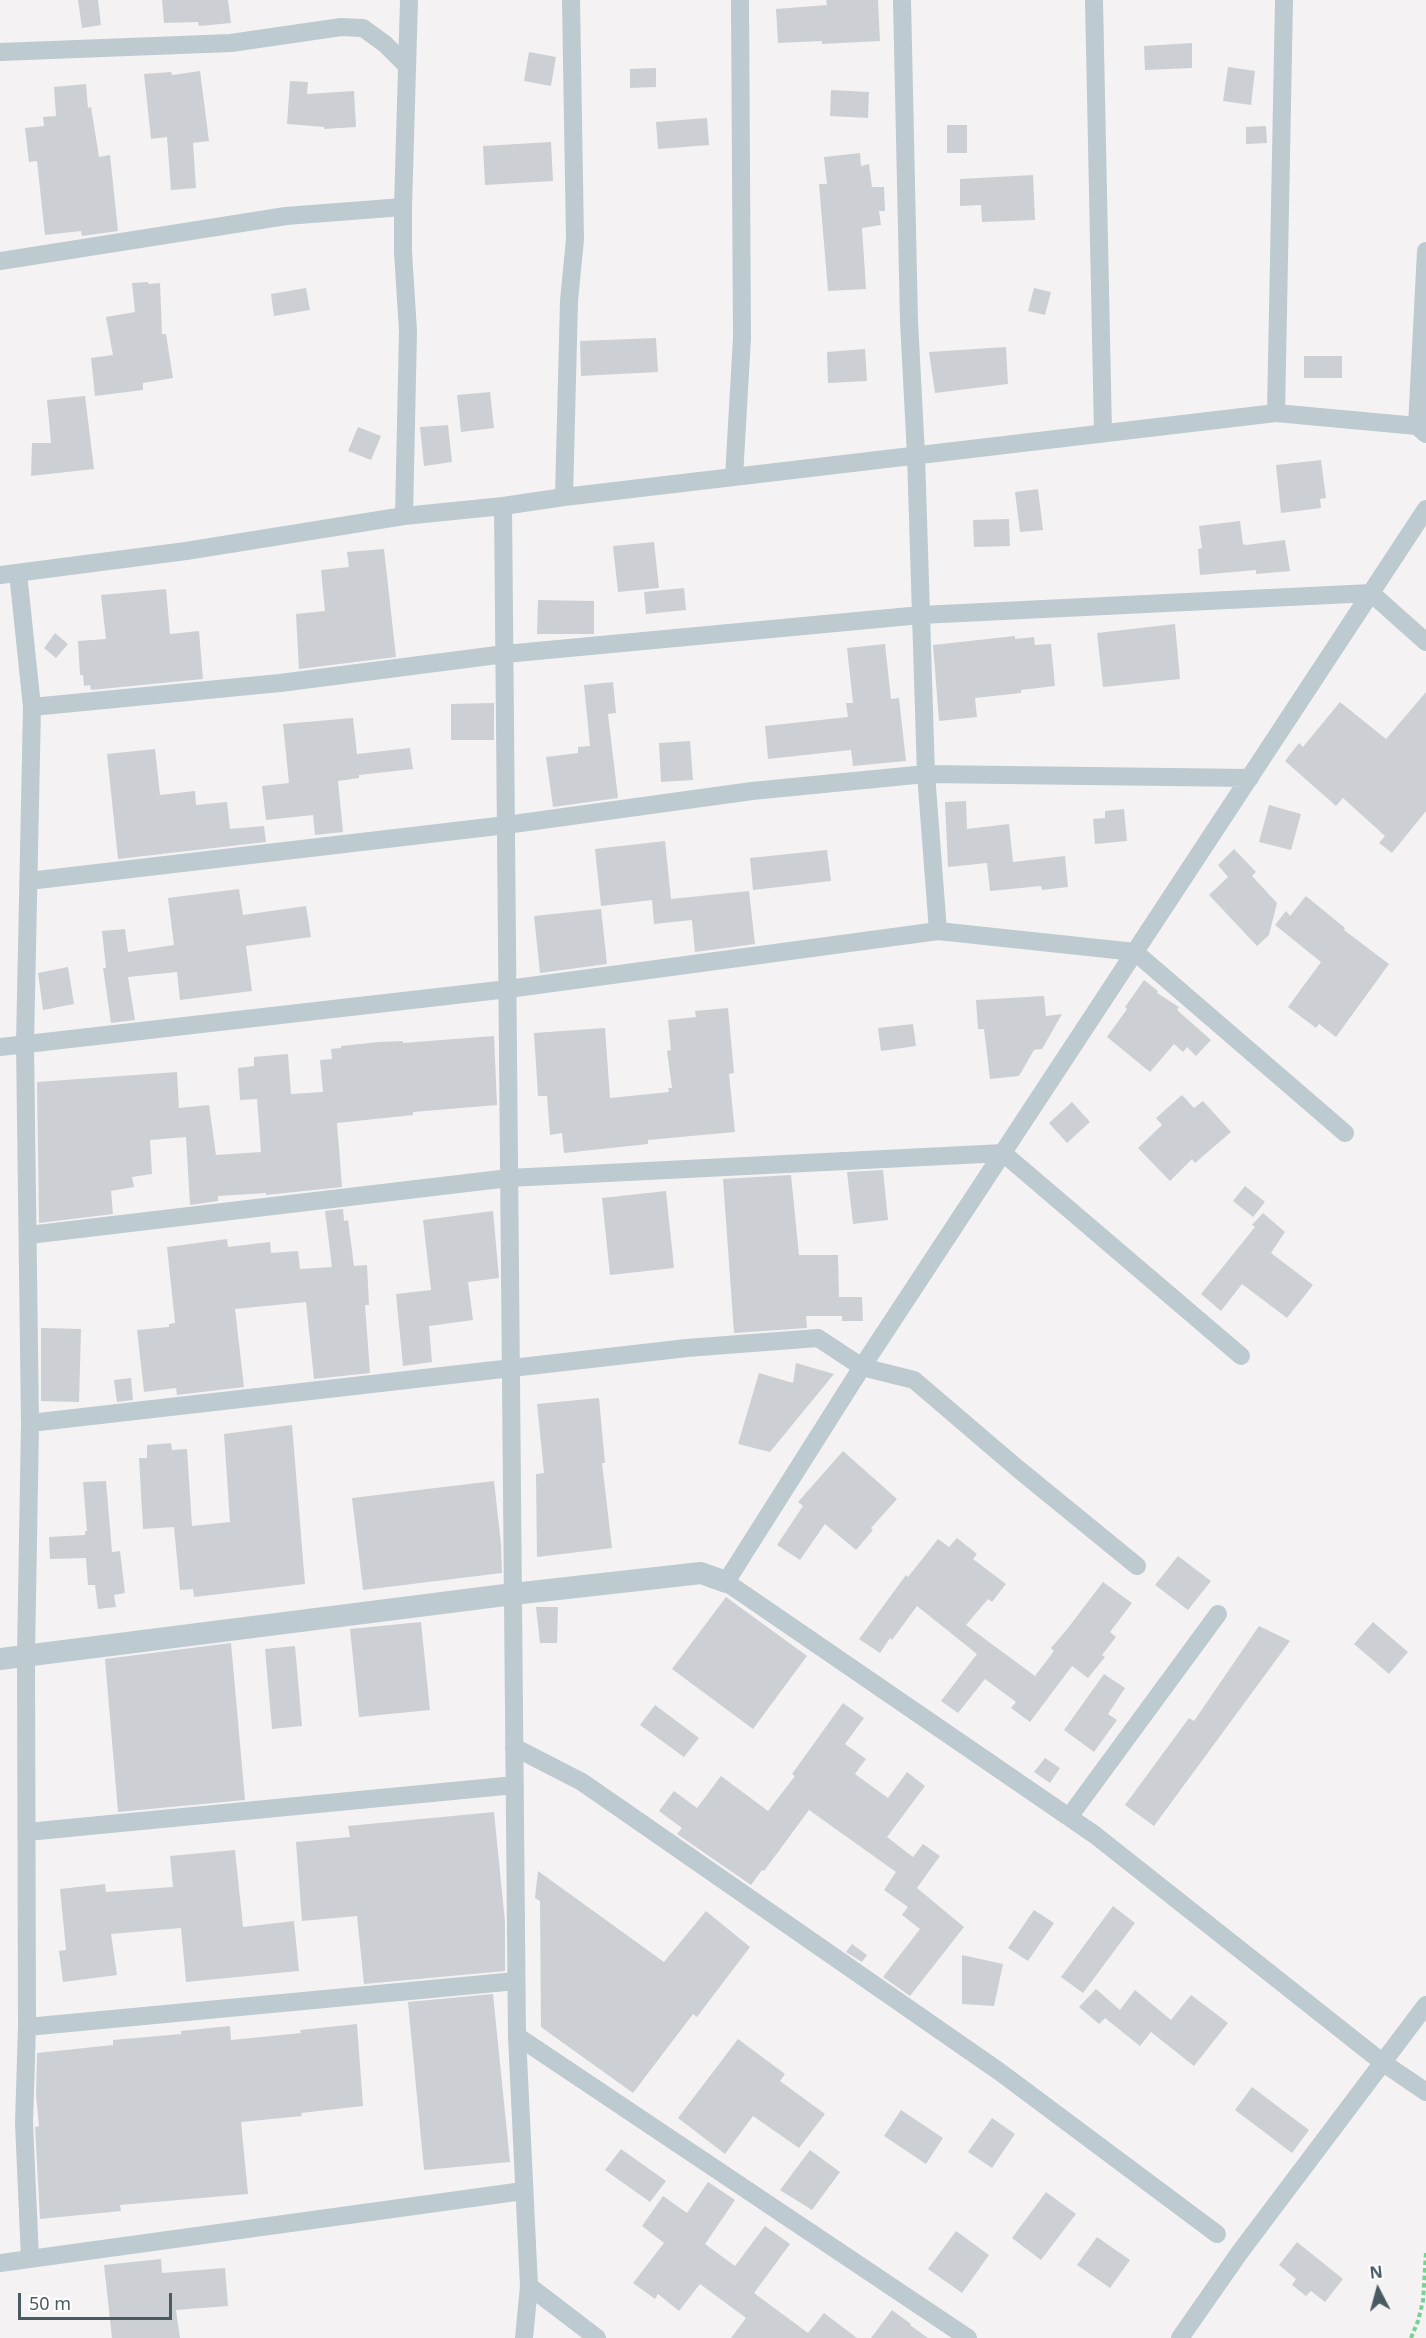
<!DOCTYPE html>
<html>
<head>
<meta charset="utf-8">
<style>
  body { margin:0 }
  #map { position:relative; width:1426px; height:2338px; overflow:hidden; background:#f4f2f3; font-family:"Noto Sans",sans-serif }
  canvas { display:block }
  .north { position:absolute; left:1348px; top:2260px; width:60px; height:60px; -webkit-text-stroke:4px #fff; paint-order:stroke; rotate:354deg; font-size:16px; font-weight:700; line-height:24px; text-align:center; color:#495a60 }
  .north::after { content:''; display:block; margin:auto; width:21px; height:27px; background:#495a60; clip-path:polygon(50% 0,100% 100%,50% 72%,0 100%) }
  .scale { position:absolute; left:18px; top:2293px; width:154px; height:27px; box-sizing:border-box; border:3px solid #495a60; border-top:0; padding-left:8px; font-size:18px; line-height:21px; white-space:nowrap; color:#495a60; -webkit-text-stroke:4px #fff; paint-order:stroke }
</style>
</head>
<body>
<div id="map">
<canvas width="1426" height="2338"></canvas>
<div class="north">N</div>
<div class="scale">50 m</div>
</div>
<script>
const ctx = document.querySelector('canvas').getContext('2d');
ctx.lineJoin = 'round';
function fillPath(path, color) {
  ctx.fillStyle = color;
  ctx.fill(path, 'evenodd');
}
function shape(rows) {
  const path = new Path2D();
  for (const r of rows) {
    path.moveTo(r[0], r[1]);
    for (let i = 2; i < r.length; i += 2) path.lineTo(r[i], r[i + 1]);
  }
  return path;
}
function stroke(path, color, width, dash) {
  ctx.strokeStyle = color;
  ctx.lineWidth = width;
  ctx.lineCap = dash ? 'butt' : 'round';
  ctx.setLineDash(dash || []);
  ctx.stroke(path);
}
const building = shape([
  [78,0,98,0,101,25,82,28],
  [162,0,228,0,231,23,199,26,198,22,164,23],
  [826,0,878,0,880,41,822,44,822,41,778,43,776,9,827,5],
  [1192,43,1192,68,1145,70,1144,46],
  [529,52,556,57,551,86,524,81],
  [1228,67,1255,71,1251,105,1223,101],
  [656,68,656,87,630,88,630,69],
  [200,71,209,141,193,143,196,188,171,190,167,137,151,139,144,74,171,72,172,75],
  [290,81,308,82,307,94,354,91,356,127,324,129,324,127,287,124],
  [86,84,88,108,91,107,99,157,110,155,118,231,82,236,81,231,45,235,37,161,29,162,25,128,44,126,43,117,56,116,54,87],
  [831,90,869,92,868,118,830,116],
  [707,118,709,145,658,149,656,122],
  [947,125,967,125,967,153,947,153],
  [1266,126,1267,143,1246,144,1246,127],
  [551,142,553,181,485,185,483,146],
  [860,153,861,166,869,164,872,187,884,187,885,211,879,211,881,225,862,228,866,289,828,291,819,184,827,184,824,157],
  [1033,175,1035,220,982,222,981,205,960,206,960,179],
  [148,282,149,284,160,283,162,334,166,334,173,378,143,383,143,390,95,396,91,358,113,355,106,317,135,312,132,283],
  [306,288,310,310,274,316,271,294],
  [1034,288,1051,292,1045,315,1028,311],
  [656,338,658,372,581,376,580,341],
  [1006,347,1008,384,935,393,929,352],
  [865,349,867,381,828,383,827,352],
  [1304,356,1342,356,1342,378,1304,378],
  [490,392,494,428,461,432,457,395],
  [85,396,94,469,31,476,32,443,51,443,47,400],
  [448,425,452,462,424,466,420,427],
  [358,427,381,436,371,460,348,451],
  [1321,460,1326,498,1320,499,1321,508,1281,513,1276,465],
  [1038,489,1043,530,1020,532,1015,492],
  [1009,519,1010,546,974,547,973,520],
  [1240,521,1243,544,1246,545,1285,540,1290,571,1256,574,1256,570,1200,575,1198,549,1202,548,1199,526],
  [654,542,659,588,618,592,613,546],
  [384,549,396,657,299,669,296,614,325,611,321,570,349,567,347,552],
  [684,588,686,610,646,614,644,592],
  [166,589,170,634,199,631,203,679,91,690,90,685,84,686,83,675,80,675,78,641,106,639,101,595],
  [538,600,594,601,594,634,537,634],
  [1175,624,1180,679,1103,687,1097,633],
  [55,633,68,644,56,658,44,648],
  [1015,636,1015,639,1034,637,1035,645,1051,644,1055,686,1021,690,1021,693,975,698,977,717,939,721,933,645],
  [885,644,891,699,899,698,906,761,853,766,851,750,768,759,765,726,848,717,846,703,853,703,847,648],
  [613,682,616,713,608,714,618,798,553,807,546,757,578,753,578,747,590,746,584,685],
  [1426,692,1426,811,1392,853,1379,843,1385,836,1343,798,1336,806,1285,761,1299,743,1303,747,1340,702,1386,739],
  [494,703,494,740,451,740,451,704],
  [353,718,357,754,410,748,413,769,359,775,359,778,338,781,343,832,315,835,313,815,266,820,262,786,289,783,283,724],
  [690,741,693,780,661,782,659,743],
  [155,749,160,795,195,791,196,805,227,802,230,829,264,826,266,842,118,859,107,754],
  [966,801,967,829,1009,824,1013,862,1065,856,1068,887,1042,890,1041,886,990,891,987,863,948,867,945,802],
  [1269,805,1301,814,1291,850,1259,842],
  [1124,809,1127,841,1095,844,1093,819,1105,818,1105,811],
  [665,841,671,899,749,891,755,944,695,952,692,920,654,924,652,900,601,906,595,849],
  [1234,849,1256,872,1252,876,1277,903,1269,935,1257,946,1209,895,1228,877,1218,865],
  [827,850,831,881,753,890,750,858],
  [239,889,243,915,306,906,311,937,246,946,252,991,180,1000,177,972,128,977,135,1020,111,1023,103,968,106,968,102,931,125,929,128,952,174,945,168,898],
  [1306,896,1345,928,1344,930,1389,964,1336,1037,1319,1024,1316,1028,1288,1007,1321,962,1275,925,1286,911,1290,916],
  [601,909,607,964,540,973,534,916],
  [68,967,74,1004,43,1010,38,973],
  [1144,980,1158,991,1157,993,1179,1007,1177,1010,1211,1040,1196,1056,1187,1047,1183,1052,1174,1044,1150,1072,1107,1037,1127,1009,1125,1007],
  [1044,996,1046,1016,1062,1014,1042,1049,1034,1050,1019,1076,990,1079,984,1029,978,1029,976,1000],
  [728,1008,734,1073,729,1074,735,1132,648,1140,648,1144,564,1153,562,1133,550,1135,547,1096,538,1096,534,1033,605,1028,610,1098,669,1092,668,1088,672,1088,667,1051,671,1050,668,1020,696,1017,695,1011],
  [913,1024,916,1046,881,1051,878,1028],
  [494,1036,497,1105,413,1112,413,1115,337,1123,342,1187,266,1195,266,1193,218,1196,218,1201,190,1205,186,1137,150,1140,152,1174,132,1177,134,1187,111,1191,113,1214,39,1223,37,1082,177,1072,179,1108,209,1105,216,1155,261,1152,257,1099,240,1100,238,1068,254,1066,254,1057,288,1054,291,1094,323,1092,320,1060,332,1059,331,1049,341,1048,341,1046,379,1042,403,1041,403,1043],
  [1182,1095,1194,1108,1203,1101,1231,1132,1195,1163,1192,1159,1170,1181,1138,1148,1162,1125,1156,1118],
  [1072,1102,1090,1122,1067,1143,1049,1123],
  [883,1170,888,1220,853,1224,847,1172],
  [791,1175,799,1255,838,1255,839,1297,862,1297,863,1321,842,1321,842,1316,806,1316,807,1328,734,1333,723,1179],
  [1245,1186,1265,1202,1253,1217,1233,1201],
  [666,1191,674,1268,610,1275,602,1198],
  [343,1209,344,1221,348,1220,354,1266,367,1265,369,1305,365,1305,370,1373,314,1379,306,1302,235,1309,244,1387,177,1395,176,1388,144,1392,137,1330,169,1327,169,1324,175,1323,167,1247,227,1239,228,1247,270,1242,271,1253,298,1251,300,1269,332,1267,325,1211],
  [493,1211,499,1278,468,1282,473,1320,429,1326,432,1362,403,1366,396,1294,431,1290,423,1220],
  [1263,1213,1285,1232,1271,1253,1313,1285,1287,1318,1242,1284,1221,1311,1201,1294,1255,1227,1252,1225],
  [41,1328,81,1329,79,1402,41,1401],
  [796,1363,834,1374,770,1452,738,1444,759,1373,793,1383],
  [131,1378,133,1400,117,1402,114,1380],
  [599,1398,605,1463,602,1463,612,1548,537,1557,536,1474,544,1473,537,1404],
  [292,1425,305,1584,194,1597,193,1589,180,1590,174,1527,143,1529,139,1458,147,1458,147,1445,171,1443,172,1450,187,1449,192,1526,230,1522,224,1434],
  [843,1451,897,1499,871,1528,873,1530,856,1550,825,1524,800,1560,777,1545,803,1506,798,1502],
  [106,1481,112,1552,120,1551,125,1593,114,1595,116,1607,98,1609,95,1585,88,1585,86,1558,50,1559,49,1537,85,1535,85,1531,87,1531,83,1482],
  [494,1481,501,1544,502,1573,363,1590,352,1498],
  [957,1538,977,1554,973,1559,1006,1584,992,1602,988,1599,966,1625,1035,1676,1054,1651,1051,1648,1068,1628,1103,1582,1132,1603,1110,1632,1116,1637,1102,1655,1105,1657,1088,1678,1072,1666,1030,1722,1011,1708,1016,1702,985,1679,958,1713,941,1701,977,1654,917,1606,892,1640,890,1638,880,1653,859,1639,906,1575,908,1577,938,1539,949,1547],
  [1178,1556,1211,1581,1188,1610,1155,1585],
  [726,1597,807,1656,753,1729,672,1669],
  [536,1607,558,1607,557,1643,540,1643],
  [421,1622,430,1710,359,1717,350,1629],
  [1373,1622,1408,1652,1389,1674,1354,1644],
  [1259,1626,1290,1641,1154,1826,1125,1805,1189,1718,1194,1721],
  [231,1643,245,1800,118,1812,105,1659],
  [295,1646,302,1726,272,1729,265,1649],
  [1104,1674,1125,1688,1108,1714,1117,1720,1094,1752,1064,1730],
  [843,1703,864,1718,845,1744,866,1759,855,1774,888,1798,907,1772,925,1786,887,1837,913,1857,923,1844,940,1856,917,1888,964,1927,910,1996,883,1977,920,1929,902,1915,908,1907,884,1890,896,1872,809,1810,764,1871,762,1870,751,1885,677,1834,682,1828,659,1811,674,1791,697,1808,721,1776,768,1811,795,1776,792,1774],
  [655,1705,699,1738,684,1757,640,1725],
  [1045,1758,1060,1768,1050,1783,1034,1772],
  [494,1812,505,1922,505,1971,364,1984,357,1916,302,1921,296,1842,350,1837,348,1826],
  [235,1850,243,1927,294,1921,299,1971,186,1982,181,1928,111,1934,117,1975,63,1982,59,1951,66,1950,60,1889,105,1884,106,1892,173,1887,170,1856],
  [538,1871,664,1962,706,1911,750,1947,697,2017,693,2014,633,2093,541,2027,540,1901,535,1898],
  [1113,1906,1135,1923,1083,1993,1061,1977],
  [1034,1910,1054,1923,1028,1961,1008,1948],
  [852,1944,867,1955,862,1962,846,1952],
  [962,1955,1003,1964,994,2006,962,2004],
  [1096,1989,1120,2010,1135,1990,1171,2020,1191,1995,1228,2023,1194,2066,1151,2032,1140,2046,1105,2018,1099,2024,1079,2007],
  [493,1994,510,2162,424,2170,408,2002],
  [357,2024,363,2106,301,2113,302,2116,241,2122,248,2194,120,2205,121,2211,40,2219,35,2127,39,2126,36,2095,37,2053,113,2045,113,2040,181,2034,181,2031,230,2026,231,2040,301,2033,300,2030],
  [738,2039,785,2074,780,2081,825,2114,799,2148,753,2116,725,2154,678,2118],
  [1252,2087,1309,2130,1292,2153,1235,2110],
  [901,2110,943,2138,926,2164,884,2136],
  [992,2118,1015,2134,992,2168,968,2152],
  [621,2149,666,2181,650,2202,605,2170],
  [810,2150,840,2172,812,2210,780,2190],
  [708,2182,735,2200,705,2244,735,2266,765,2226,790,2244,754,2293,808,2333,824,2313,857,2338,731,2338,746,2318,700,2284,679,2311,658,2294,655,2299,633,2283,664,2243,642,2226,663,2196,687,2213],
  [1046,2192,1076,2214,1041,2260,1012,2238],
  [956,2231,989,2255,962,2293,928,2269],
  [1097,2237,1130,2260,1110,2288,1077,2265],
  [1297,2242,1343,2279,1325,2302,1311,2291,1306,2296,1292,2285,1296,2279,1279,2265],
  [161,2259,162,2273,225,2268,228,2306,176,2310,180,2338,112,2338,104,2265],
  [892,2310,911,2324,910,2325,928,2338,871,2338]
]);
const path = shape([
  [1411,2338,1418,2321,1423,2301,1426,2252]
]);
const minor = shape([
  [902,0,909,321,916,455,926,774,938,931],
  [1094,0,1103,433],
  [0,52,231,43,341,27,363,28,385,44,405,64],
  [0,261,286,216,403,207],
  [1276,413,1284,0],
  [1417,426,1426,251],
  [734,477,742,338,740,0],
  [564,497,569,301,575,239,571,0],
  [503,506,517,2036,529,2286,524,2338],
  [1426,509,862,1367,726,1582,1095,1835,1382,2062,1426,2092],
  [404,516,408,331,403,252,403,207,409,0],
  [18,573,32,707,25,1044,30,1423,26,1656,27,2027,24,2123,30,2259],
  [0,575,186,551,404,516,503,506,564,497,1276,413,1417,426,1426,434],
  [32,707,280,683,505,654,921,615,1371,593,1426,642],
  [29,881,506,825,752,791,926,774,1250,778],
  [0,1047,508,989,938,931,1135,952,1345,1133],
  [29,1235,509,1178,1003,1153,1241,1356],
  [30,1423,687,1348,818,1338,862,1367,914,1380,1017,1468,1137,1566],
  [514,1747,582,1782,1000,2072,1217,2234],
  [1069,1817,1218,1614],
  [27,1832,515,1785],
  [27,2027,516,1981],
  [517,2036,968,2338],
  [0,2263,523,2191],
  [529,2286,597,2338],
  [1180,2338,1240,2252,1426,2005]
]);
const tertiary = shape([
  [0,1659,513,1594,701,1573,726,1582]
]);
fillPath(building, '#ccd0d4');
stroke(path, '#78d095', 4, [4.5, 3]);
stroke(minor, '#bdcacf', 18);
stroke(tertiary, '#bdcacf', 22);
</script>
</body>
</html>
